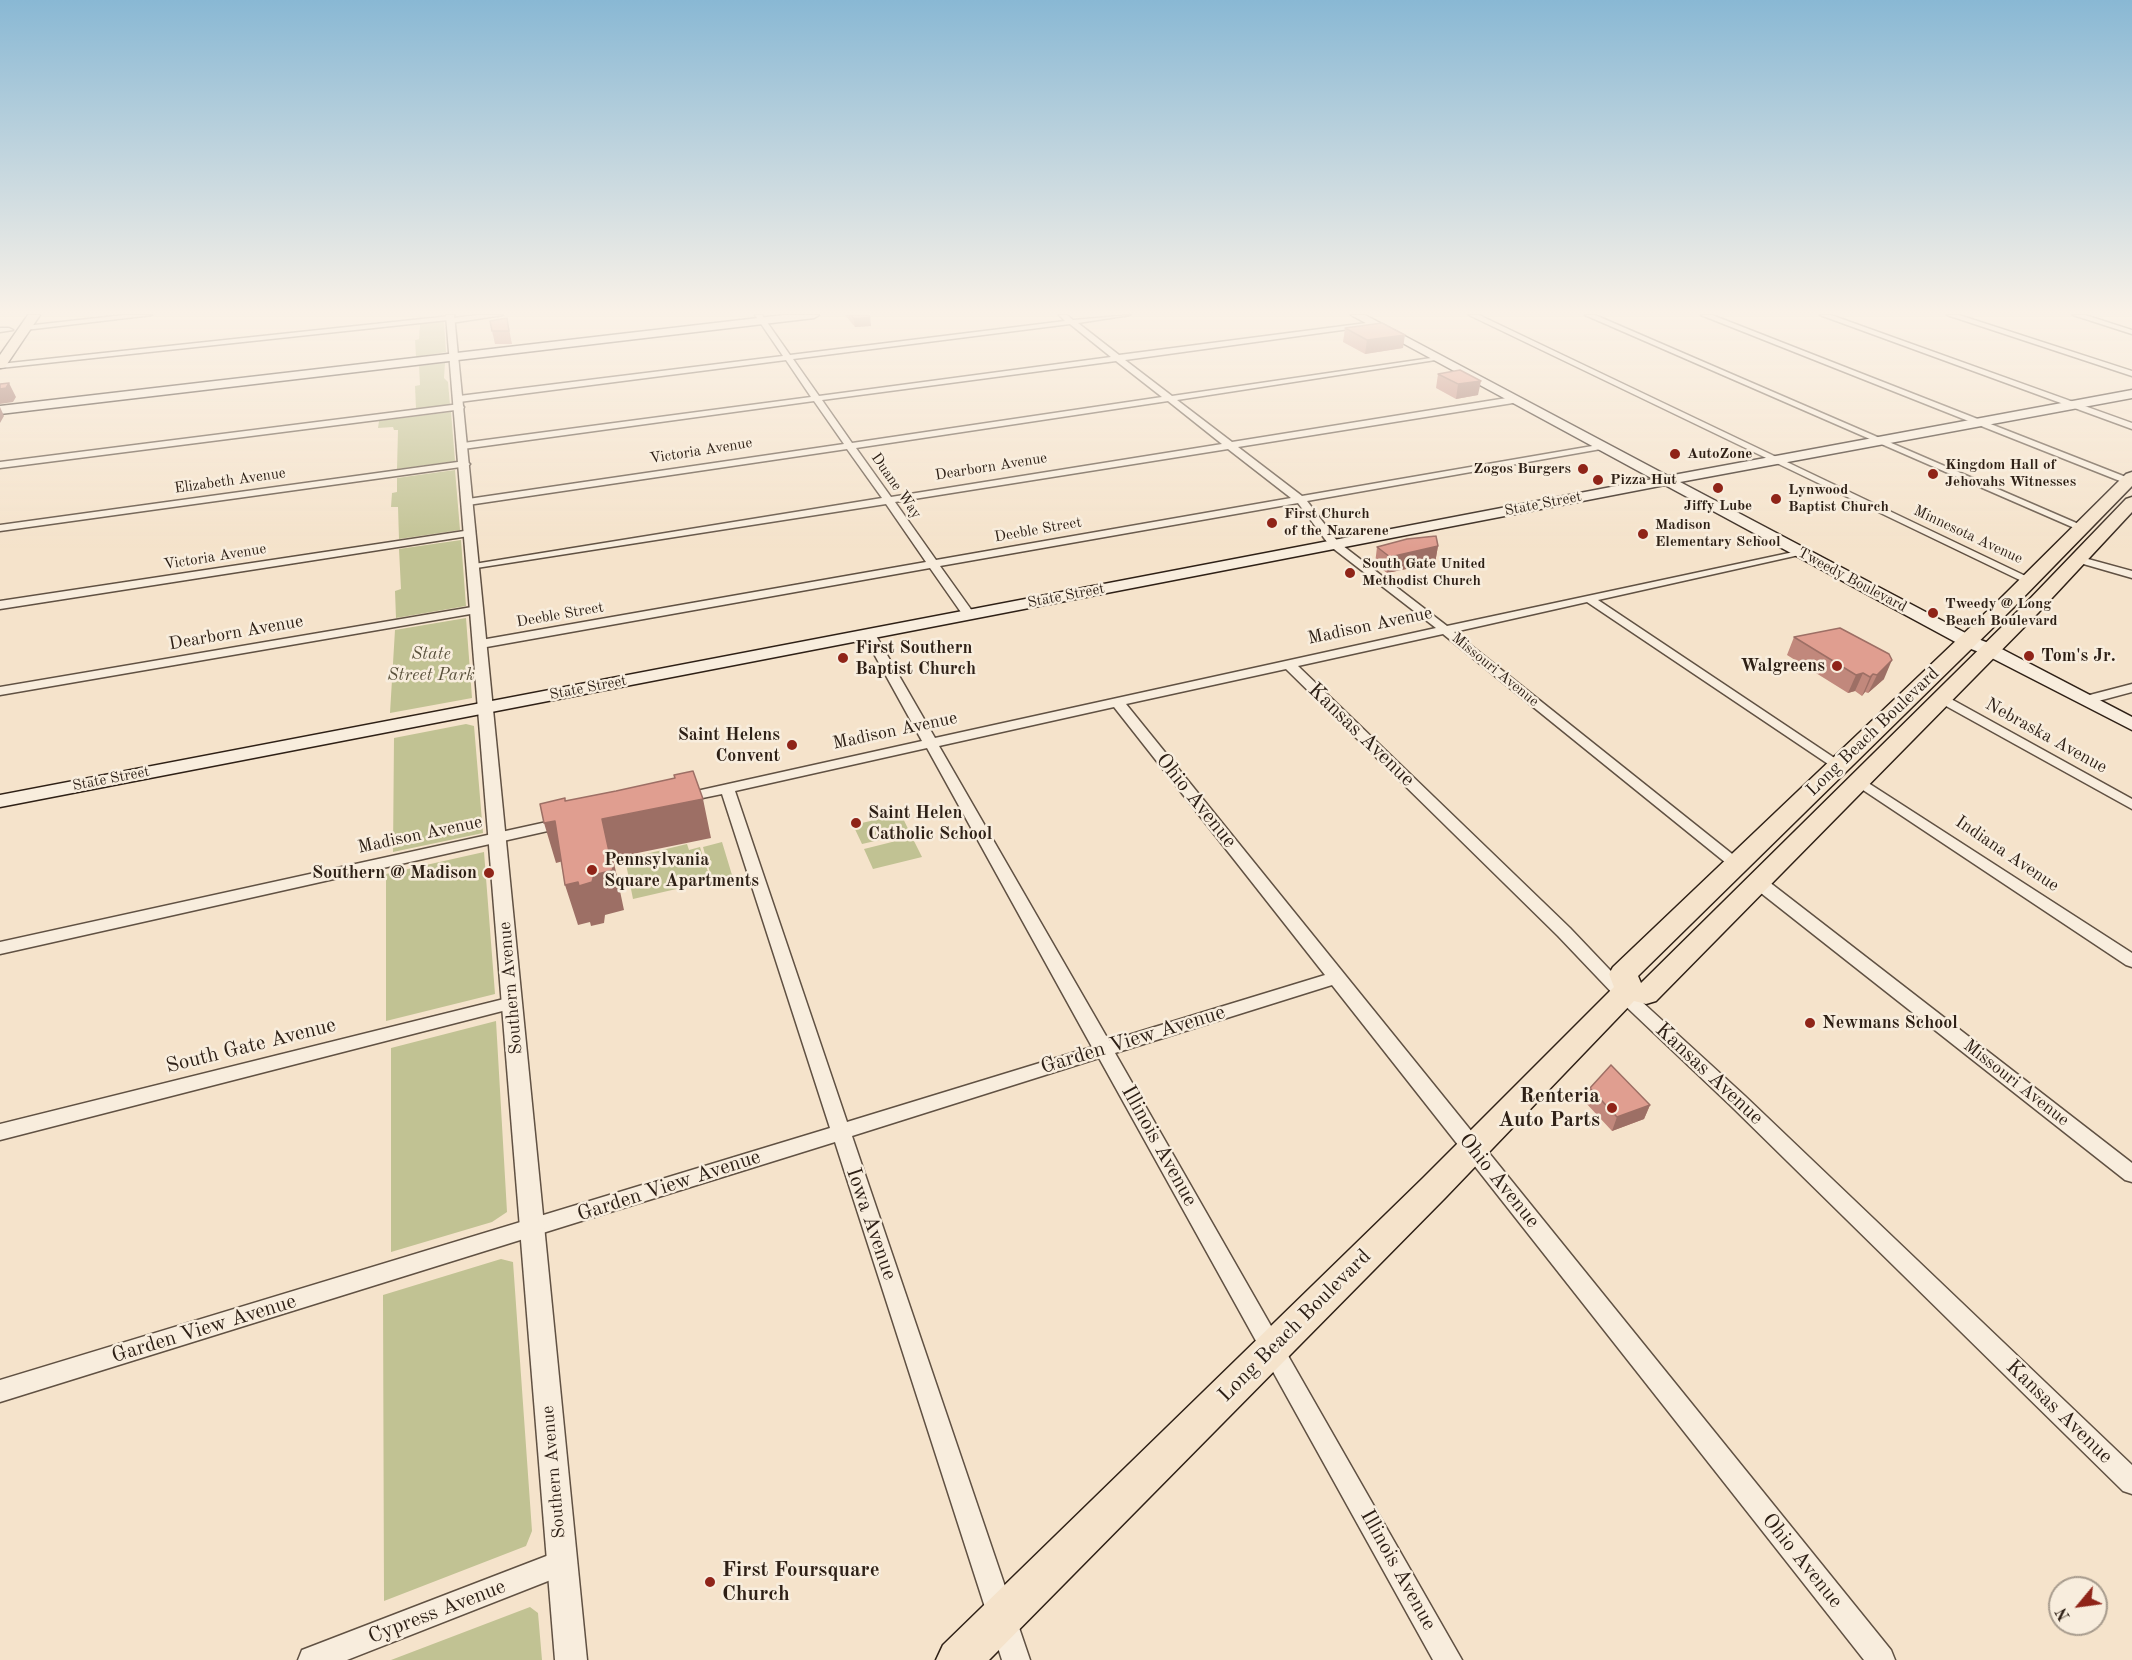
<!DOCTYPE html>
<html>
<head>
<meta charset="utf-8">
<style>
  body { margin:0 }
  #map { position:relative; width:2132px; height:1660px; overflow:hidden; background:#f5e3cb; font-family:"Old Standard TT",serif }
  canvas { display:block }
  .north { position:absolute; left:2048px; top:1576px; width:60px; height:60px; box-sizing:border-box; background:#f8eddd; border:2px solid #a79b8d; border-radius:50%; rotate:241deg; font-size:16px; font-weight:700; line-height:24px; text-align:center; color:#2e2016 }
  .north::after { content:''; display:block; margin:auto; width:21px; height:27px; background:#8f2418; clip-path:polygon(50% 0,100% 100%,50% 72%,0 100%) }
</style>
</head>
<body>
<div id="map">
<canvas width="2132" height="1660"></canvas>
<div class="north">N</div>
</div>
<script>
const ctx = document.querySelector('canvas').getContext('2d');
ctx.lineJoin = 'round';
function fillPath(path, color) {
  ctx.fillStyle = color;
  ctx.fill(path, 'evenodd');
}
function shape(rows) {
  const path = new Path2D();
  for (const r of rows) {
    path.moveTo(r[0], r[1]);
    for (let i = 2; i < r.length; i += 2) path.lineTo(r[i], r[i + 1]);
  }
  return path;
}
function stroke(path, color, width, dash) {
  ctx.strokeStyle = color;
  ctx.lineWidth = width;
  ctx.lineCap = dash ? 'butt' : 'round';
  ctx.setLineDash(dash || []);
  ctx.stroke(path);
}
function drawText(font, color, halo, rows, align = 'center') {
  ctx.font = font + ' "Old Standard TT",serif';
  ctx.lineWidth = 5;
  ctx.setLineDash([]);
  ctx.textBaseline = 'middle';
  ctx.strokeStyle = halo;
  ctx.fillStyle = color;
  for (const [text, x, y, turn = 0] of rows) {
    ctx.save();
    ctx.translate(x, y);
    ctx.rotate((+turn || 0) * Math.PI / 180);
    ctx.textAlign = isNaN(turn) ? turn : align;
    if (halo) ctx.strokeText(text, 0, 0);
    ctx.fillText(text, 0, 0);
    ctx.restore();
  }
}
const green = shape([
  [444,321,446,352,416,357,415,340,419,339,420,324],
  [445,363,444,378,448,382,450,405,416,409,415,386,420,385,419,366],
  [451,412,455,461,397,469,398,430,394,430,393,427,378,428,379,421],
  [455,470,460,530,399,539,398,507,391,507,392,493,397,492,397,478],
  [461,540,466,606,396,618,395,591,401,589,399,549],
  [466,618,472,698,390,713,395,630],
  [466,724,474,726,483,833,393,852,394,738],
  [901,814,910,833,862,844,853,825],
  [912,837,922,857,873,869,864,849],
  [722,842,732,875,712,880,703,847],
  [687,844,689,850,700,847,711,881,633,899,625,859],
  [484,852,495,994,386,1021,386,874],
  [496,1021,507,1212,492,1222,391,1252,391,1048],
  [501,1259,513,1262,532,1531,526,1546,384,1601,383,1295],
  [530,1607,538,1613,542,1660,391,1660]
]);
const minor = shape([
  [124,315,152,315,25,330,21,328,25,326,124,315],
  [478,315,503,315,451,323,448,320,0,368,0,364,450,316,453,318,478,315],
  [755,315,762,315,790,355,1065,321,1059,315,1067,315,1073,320,1130,315,1078,323,1119,355,1374,322,1375,324,1371,326,1125,360,1172,396,1438,357,1442,359,1177,400,1232,442,1513,397,1517,400,1513,403,1238,447,1302,496,1604,444,1604,448,1601,449,1307,501,1338,542,1447,626,1803,550,1804,552,1799,555,1598,600,1842,763,1844,766,1837,770,1587,602,1454,632,1741,861,1744,864,1741,867,1736,869,1731,867,1443,634,1298,666,1570,928,1629,990,1745,1096,2132,1465,2132,1494,2123,1491,1731,1106,1617,998,1558,936,1286,669,1126,704,1891,1650,1895,1660,1864,1660,1332,985,1115,1053,1462,1660,1433,1660,1099,1058,852,1136,1030,1660,1002,1660,835,1142,0,1402,0,1380,830,1128,722,794,683,802,676,798,683,794,922,741,863,634,865,631,873,631,875,634,935,738,1436,628,1330,546,1298,503,940,566,975,615,969,619,965,618,930,568,481,648,477,647,477,641,481,640,926,562,886,504,470,569,470,565,474,564,882,498,847,449,468,505,463,502,468,499,844,444,814,401,463,449,458,446,463,443,811,397,786,360,459,402,455,399,459,396,783,356,755,315],
  [1070,324,1111,357,819,396,793,359,1070,324],
  [1116,361,1162,397,852,443,822,400,1116,361],
  [1168,401,1222,444,891,497,856,448,1168,401],
  [1228,449,1291,498,936,560,895,502,1228,449],
  [1114,707,1325,975,1109,1041,939,746,1114,707],
  [927,748,1092,1047,847,1122,735,791,927,748],
  [1469,315,1479,315,2036,581,2030,584,2026,583,1469,315],
  [1585,315,1595,315,2088,528,2087,530,2079,530,1585,315],
  [1701,315,1712,315,2131,479,2132,482,2125,483,1701,315],
  [1820,315,1831,315,2132,423,2132,429,1820,315],
  [1947,315,1959,315,2132,371,2132,376,1947,315],
  [2073,315,2085,315,2132,330,2132,334,2073,315],
  [0,328,9,328,13,330,0,332,0,328],
  [460,404,464,407,463,409,0,468,0,462,460,404],
  [465,461,470,464,468,466,0,531,0,525,465,461],
  [471,530,475,531,475,535,0,609,0,601,471,530],
  [2077,556,2132,571,2132,578,2073,561,2073,557,2077,556],
  [478,606,482,608,482,612,0,695,0,687,478,606],
  [2132,684,2132,692,2087,704,2080,700,2082,697,2132,684],
  [1942,694,2132,799,2132,809,1937,701,1935,698,1942,694],
  [1859,777,2132,953,2132,967,2126,965,1854,784,1852,781,1859,777],
  [565,818,570,820,572,823,570,826,0,954,0,942,565,818],
  [1758,877,1764,878,2132,1163,2132,1182,2125,1180,1752,886,1750,882,1752,878,1758,877],
  [512,997,518,999,521,1003,518,1007,0,1140,0,1124,512,997],
  [562,1550,571,1554,575,1563,571,1572,347,1660,298,1660,302,1650,562,1550]
]);
const tertiary = shape([
  [446,315,454,315,587,1660,555,1660,446,315]
]);
const secondary = shape([
  [784,315,819,315,814,318,0,414,0,406,784,315],
  [1351,315,1365,315,1668,476,2132,390,2132,398,1680,482,1973,637,1996,646,2132,717,2132,730,1984,654,1961,645,1665,485,0,807,0,795,1653,479,1351,315]
]);
const primary = shape([
  [28,315,40,315,5,367,0,368,0,355,28,315],
  [2132,472,2132,486,2015,606,1638,976,1641,983,2024,605,2126,499,2132,497,2132,512,2038,613,1656,1001,1646,1004,1634,1001,1445,1198,989,1660,936,1660,943,1645,1423,1178,1614,987,1609,974,1613,967,2001,598,2126,474,2132,472]
]);
const wall = shape([
  [845,315,869,315,870,317,871,326,855,327],
  [507,318,512,344,495,344,492,331],
  [1345,328,1403,348,1365,354,1343,342],
  [1438,374,1478,395,1456,399,1436,388],
  [1438,546,1435,563,1387,573,1375,564,1377,547],
  [1840,628,1884,679,1868,693,1865,692,1862,696,1855,691,1848,693,1787,655,1794,637],
  [1590,1088,1650,1105,1644,1119,1612,1131,1585,1102]
]);
const shadedWall = shape([
  [870,317,871,326,855,327,854,319],
  [1405,335,1403,348,1365,354,1367,340],
  [1481,381,1478,395,1456,399,1458,384],
  [9,383,16,397,13,402,0,404,0,389],
  [0,407,4,416,0,423],
  [1438,546,1435,563,1387,573,1390,557],
  [1892,660,1884,679,1868,693,1877,675],
  [1863,673,1855,691,1848,693,1856,675],
  [1873,674,1865,692,1862,696,1870,677],
  [703,799,711,838,613,858,624,910,605,915,604,923,591,926,590,922,578,925,565,885,602,819],
  [555,821,567,860,556,863,544,823],
  [1650,1105,1644,1119,1612,1131,1617,1117]
]);
const building = shape([
  [851,315,869,315,870,317,854,319,851,315],
  [507,318,509,331,492,331,490,321,507,318],
  [1382,323,1405,335,1367,340,1345,328,1382,323],
  [1460,370,1481,381,1458,384,1438,374,1460,370],
  [9,383,6,388,0,389,0,384,9,383],
  [1436,536,1438,546,1390,557,1377,547,1407,539,1436,536],
  [1840,628,1889,654,1892,660,1877,675,1873,674,1870,677,1863,673,1856,675,1794,637,1840,628],
  [693,771,703,799,602,819,613,870,594,875,592,882,579,886,578,882,565,885,555,821,544,823,540,804,565,798,565,801,616,791,675,778,674,775,693,771],
  [1611,1065,1650,1105,1617,1117,1590,1088,1611,1065]
]);
const markers = [
  [1675,454,6,"#8f2418"],
  [1583,469,6,"#8f2418"],
  [1933,474,6,"#8f2418"],
  [1598,480,6,"#8f2418"],
  [1718,488,6,"#8f2418"],
  [1776,499,6,"#8f2418"],
  [1272,523,6,"#8f2418"],
  [1643,534,6,"#8f2418"],
  [1350,573,6,"#8f2418"],
  [1933,613,6,"#8f2418"],
  [2029,656,6,"#8f2418"],
  [843,658,6,"#8f2418"],
  [1837,666,6,"#8f2418"],
  [792,745,6,"#8f2418"],
  [856,823,6,"#8f2418"],
  [592,870,6,"#8f2418"],
  [489,873,6,"#8f2418"],
  [1810,1023,6,"#8f2418"],
  [1612,1108,6,"#8f2418"],
  [710,1582,6,"#8f2418"]
];
const farStreetnames = [
  ["Victoria Avenue",701,451,-9],
  ["Dearborn Avenue",991,467,-9],
  ["Elizabeth Avenue",230,481,-8],
  ["Duane Way",896,486,55],
  ["State Street",1543,504,-11],
  ["Deeble Street",1038,530,-10],
  ["Minnesota Avenue",1968,535,25],
  ["Victoria Avenue",215,557,-9],
  ["Tweedy Boulevard",1852,580,28],
  ["State Street",1066,596,-11],
  ["Deeble Street",560,615,-10],
  ["Missouri Avenue",1495,670,39],
  ["State Street",588,688,-11],
  ["State Street",111,779,-11]
];
const farPoinames = [
  ["AutoZone",1687,454],
  ["Kingdom Hall of",1945,465],
  ["Jehovahs Witnesses",1945,482],
  ["Zogos Burgers",1571,469,"right"],
  ["Pizza Hut",1610,480],
  ["Lynwood",1788,490],
  ["Baptist Church",1788,507],
  ["Jiffy Lube",1718,506,"center"],
  ["First Church",1284,514],
  ["of the Nazarene",1284,531],
  ["Madison",1655,525],
  ["Elementary School",1655,542],
  ["South Gate United",1362,564],
  ["Methodist Church",1362,581],
  ["Tweedy @ Long",1945,604],
  ["Beach Boulevard",1945,621]
];
const streetNames = [
  ["Madison Avenue",1370,626,-12],
  ["Dearborn Avenue",236,633,-10],
  ["Madison Avenue",895,731,-12],
  ["Long Beach Boulevard",1873,732,-44],
  ["Nebraska Avenue",2046,736,29],
  ["Madison Avenue",420,835,-12],
  ["Indiana Avenue",2007,854,34],
  ["Southern Avenue",511,988,-95],
  ["Missouri Avenue",2016,1083,38],
  ["Southern Avenue",554,1472,-95]
];
const poiNames = [
  ["First Southern",855,648],
  ["Baptist Church",855,669],
  ["Tom's Jr.",2041,656],
  ["Walgreens",1825,666,"right"],
  ["Saint Helens",780,735,"right"],
  ["Convent",780,756,"right"],
  ["Saint Helen",868,813],
  ["Catholic School",868,834],
  ["Pennsylvania",604,860],
  ["Square Apartments",604,881],
  ["Southern @ Madison",477,873,"right"],
  ["Newmans School",1822,1023]
];
const parkNames = [
  ["State",431,654],
  ["Street Park",431,675]
];
const nearStreetnames = [
  ["Kansas Avenue",1361,735,44],
  ["Ohio Avenue",1196,801,51],
  ["Garden View Avenue",1133,1040,-17],
  ["South Gate Avenue",251,1046,-14],
  ["Kansas Avenue",1709,1074,43],
  ["Illinois Avenue",1159,1146,61],
  ["Ohio Avenue",1499,1181,51],
  ["Garden View Avenue",669,1186,-18],
  ["Iowa Avenue",871,1224,71],
  ["Long Beach Boulevard",1295,1326,-45],
  ["Garden View Avenue",204,1329,-17],
  ["Kansas Avenue",2059,1412,44],
  ["Ohio Avenue",1802,1561,51],
  ["Illinois Avenue",1398,1570,61],
  ["Cypress Avenue",437,1612,-21]
];
const nearPoinames = [
  ["Renteria",1600,1096],
  ["Auto Parts",1600,1120],
  ["First Foursquare",722,1570,"left"],
  ["Church",722,1594,"left"]
];
fillPath(green, '#c1c293');
stroke(minor, '#605143', 3);
stroke(tertiary, '#605143', 3);
stroke(secondary, '#2e2016', 3);
stroke(primary, '#2e2016', 3);
fillPath(minor, '#f8eddd');
fillPath(tertiary, '#f8eddd');
fillPath(secondary, '#f8eddd');
fillPath(primary, '#f5e3cb');
fillPath(wall, '#c1887c');
fillPath(shadedWall, '#9d6f65');
fillPath(building, '#e09e90');
stroke(building, '#9d6f65', 1.5);
const sky = ctx.createLinearGradient(0, 0, 0, 548);
sky.addColorStop(0, '#89b8d4');
sky.addColorStop(0.57, '#faf2e8');
sky.addColorStop(1, '#faf2e800');
ctx.fillStyle = sky;
ctx.fillRect(0, 0, 2132, 548);
for (const [x, y, r, color] of markers) {
  const dot = new Path2D();
  dot.arc(x, y, r, 0, 2 * Math.PI);
  ctx.fillStyle = color;
  ctx.fill(dot);
  stroke(dot, '#f8eddd', 2);
}
drawText('15px', '#2e2016', '#f8eddd', farStreetnames);
drawText('bold 15px', '#2e2016', '#f8eddd', farPoinames, 'left');
drawText('18px', '#2e2016', '#f8eddd', streetNames);
drawText('bold 18px', '#2e2016', '#f8eddd', poiNames, 'left');
drawText('italic 18px', '#5a513c', '#f8eddd', parkNames);
drawText('21px', '#2e2016', '#f8eddd', nearStreetnames);
drawText('bold 21px', '#2e2016', '#f8eddd', nearPoinames, 'right');
</script>
</body>
</html>
